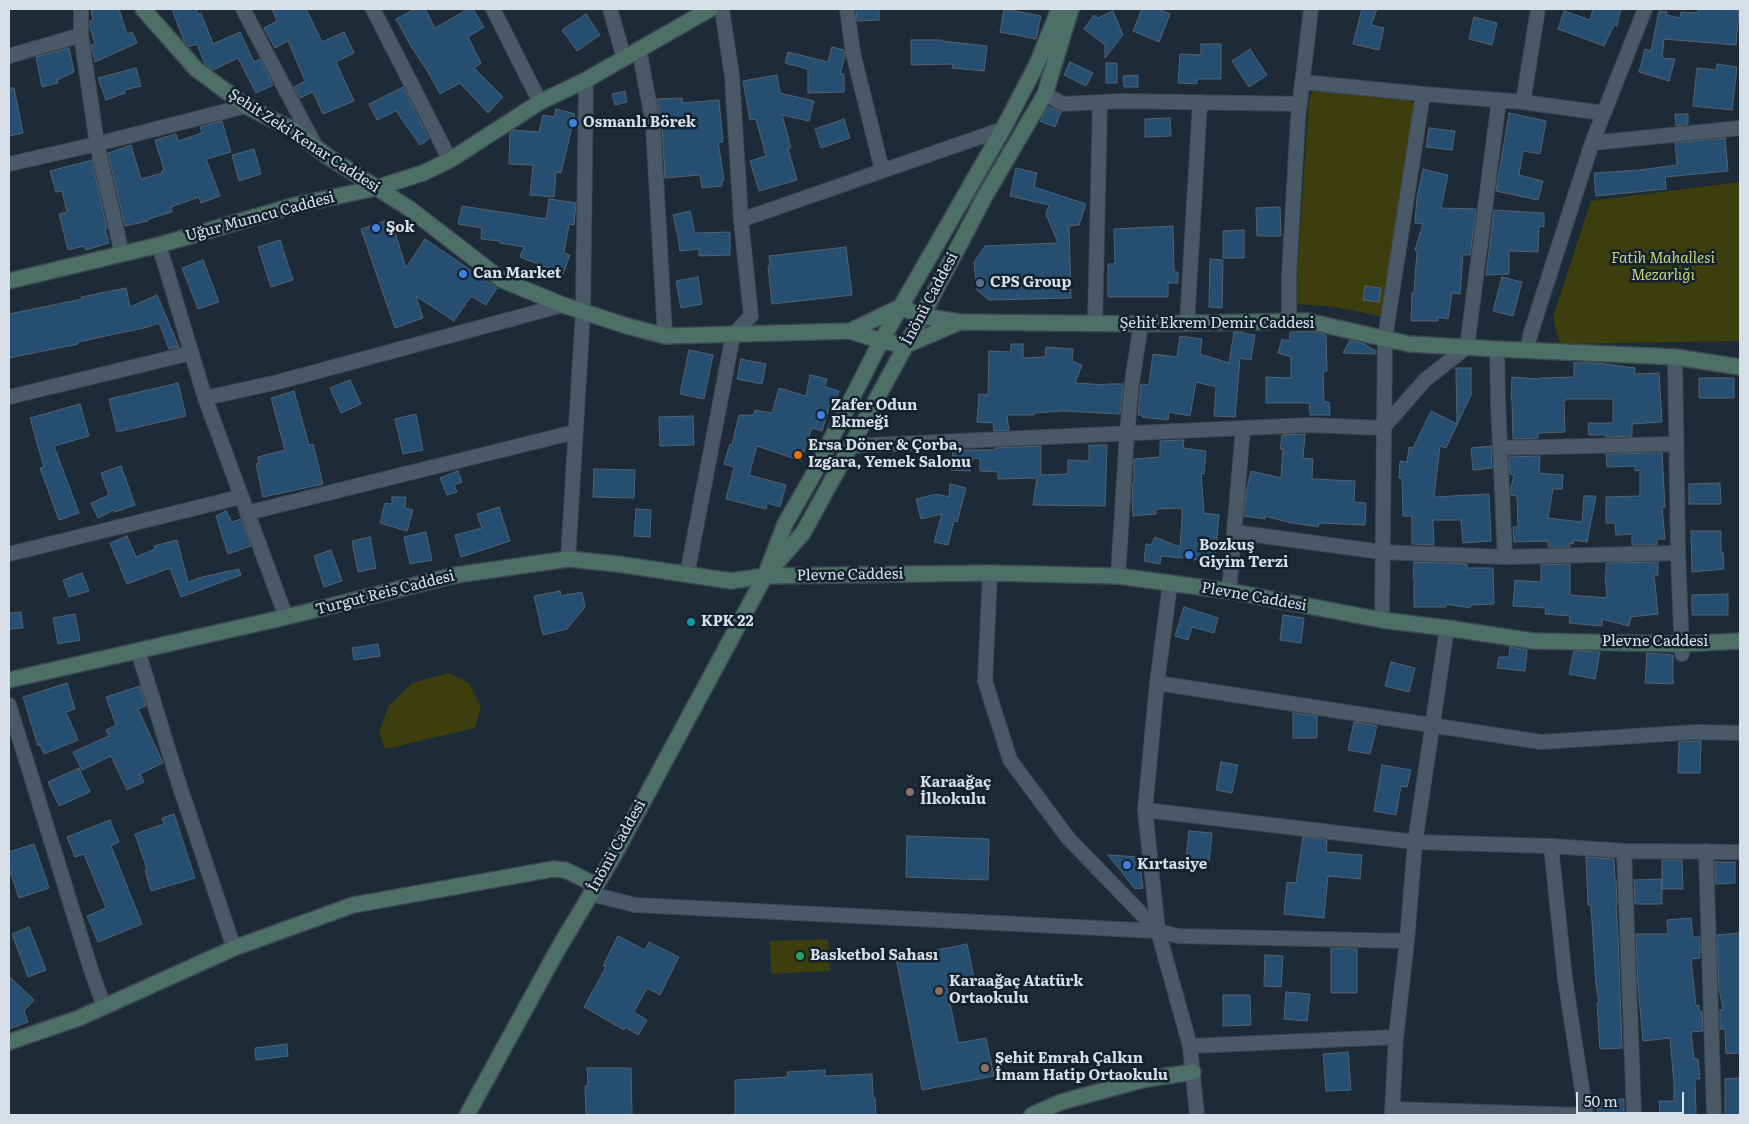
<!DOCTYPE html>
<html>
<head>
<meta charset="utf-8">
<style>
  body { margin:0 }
  #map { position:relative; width:1749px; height:1124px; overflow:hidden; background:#1d2b38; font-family:Literata,serif }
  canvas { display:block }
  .frame { position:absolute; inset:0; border:10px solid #d7e0e9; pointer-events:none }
  .scale { position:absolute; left:1576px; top:1092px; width:108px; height:22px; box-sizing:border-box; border:2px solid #d7e0e9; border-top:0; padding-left:6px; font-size:15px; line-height:18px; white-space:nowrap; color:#d7e0e9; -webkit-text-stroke:4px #13212e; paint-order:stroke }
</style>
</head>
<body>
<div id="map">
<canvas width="1749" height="1124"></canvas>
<div class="frame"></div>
<div class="scale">50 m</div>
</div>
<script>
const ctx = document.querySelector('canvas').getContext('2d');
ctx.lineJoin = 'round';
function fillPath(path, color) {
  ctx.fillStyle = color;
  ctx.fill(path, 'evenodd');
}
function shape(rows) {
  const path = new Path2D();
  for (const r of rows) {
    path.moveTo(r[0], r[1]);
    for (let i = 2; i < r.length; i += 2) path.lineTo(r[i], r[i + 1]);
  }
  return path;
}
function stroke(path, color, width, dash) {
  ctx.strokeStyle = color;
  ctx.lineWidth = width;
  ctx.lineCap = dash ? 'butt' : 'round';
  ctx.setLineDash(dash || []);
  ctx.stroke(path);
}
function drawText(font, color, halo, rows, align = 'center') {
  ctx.font = font + ' Literata,serif';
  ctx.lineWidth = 5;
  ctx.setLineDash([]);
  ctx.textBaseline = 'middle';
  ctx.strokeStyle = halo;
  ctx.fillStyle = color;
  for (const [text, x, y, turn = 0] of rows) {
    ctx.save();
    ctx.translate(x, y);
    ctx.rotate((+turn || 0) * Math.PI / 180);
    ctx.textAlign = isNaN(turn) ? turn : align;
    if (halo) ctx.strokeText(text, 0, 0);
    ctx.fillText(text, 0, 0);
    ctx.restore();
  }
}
const green = shape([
  [1313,89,1408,98,1415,105,1384,317,1336,307,1295,304,1309,101],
  [1740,182,1740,341,1560,344,1553,317,1591,201],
  [449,673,469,683,481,706,475,728,385,749,379,732,389,706,412,683],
  [828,939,830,971,771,974,770,941]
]);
const building = shape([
  [97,9,119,9,127,34,132,32,137,43,95,62,91,45,95,44,90,27,90,21,93,20,91,11,97,9],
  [172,9,196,9,198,14,201,13,213,44,240,32,254,62,260,59,273,85,256,93,238,58,213,70,205,64,197,44,189,47,184,41,172,9],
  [272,9,306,9,322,42,344,32,354,53,336,62,354,101,323,114,313,92,300,98,294,87,305,81,288,41,275,48,264,28,277,21,272,9],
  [415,9,425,9,435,28,468,9,473,9,484,27,468,37,481,63,474,68,503,97,488,113,460,83,440,94,428,72,412,48,396,19,415,9],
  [856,9,879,9,879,20,857,21,856,9],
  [1004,9,1041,16,1036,39,1000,32,1004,9],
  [1142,9,1158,9,1170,14,1159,42,1133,31,1142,9],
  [1362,9,1377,9,1371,25,1384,28,1379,50,1353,44,1362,9],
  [1593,9,1621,9,1617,26,1614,25,1604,46,1558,29,1564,11,1590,20,1593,9],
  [1698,9,1739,10,1736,45,1664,39,1662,58,1675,59,1669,81,1639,72,1645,49,1651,51,1659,11,1667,12,1666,15,1680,18,1681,12,1698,13,1698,9],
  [1113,11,1123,35,1105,58,1105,45,1084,29,1094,15,1098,18,1113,11],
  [586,14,600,35,577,51,562,30,586,14],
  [1474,17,1497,23,1492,45,1469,39,1474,17],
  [911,40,942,40,942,41,987,46,984,71,952,68,953,64,911,65,911,40],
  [1201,44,1221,44,1221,79,1197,79,1197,84,1178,83,1180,54,1201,55,1201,44],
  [832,47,844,50,845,56,840,74,844,74,844,92,808,93,808,69,785,63,788,52,828,62,832,47],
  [69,48,74,72,57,80,58,83,42,87,36,57,69,48],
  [1250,49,1267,75,1249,87,1232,61,1250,49],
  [1070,62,1093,73,1086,86,1064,75,1070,62],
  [1106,63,1117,63,1117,83,1106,83,1106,63],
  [1717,64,1737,67,1732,110,1693,106,1697,68,1716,70,1717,64],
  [136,68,141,86,125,90,125,93,106,100,98,78,136,68],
  [777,75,780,93,814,101,809,121,782,115,791,148,788,149,797,180,759,191,750,161,766,156,756,119,750,120,743,81,777,75],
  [1138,75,1138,87,1124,87,1123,76,1138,75],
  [403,87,429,139,420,145,396,111,377,120,369,104,403,87],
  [9,88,14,88,23,133,9,136,9,88],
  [625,91,627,102,615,105,612,94,625,91],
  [682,98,682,103,719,100,723,142,718,142,724,180,722,180,722,186,702,188,700,175,665,178,662,124,657,99,682,98],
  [1048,107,1061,112,1055,127,1040,121,1048,107],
  [556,109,575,114,561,173,556,172,554,197,530,195,533,165,509,164,510,132,514,130,539,132,543,115,554,117,556,109],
  [1509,113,1546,121,1540,154,1523,151,1519,175,1543,181,1538,200,1496,191,1509,113],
  [1675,114,1688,114,1688,124,1676,126,1675,114],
  [1170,118,1171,136,1145,137,1145,119,1170,118],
  [844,119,850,138,821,148,815,129,844,119],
  [222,121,231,152,206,159,220,196,201,203,199,197,171,207,172,212,148,219,148,221,125,226,108,153,131,145,141,179,162,173,162,171,164,170,155,140,176,134,178,141,202,133,200,127,222,121],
  [1429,128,1455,131,1452,150,1426,147,1429,128],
  [1725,138,1728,171,1665,177,1666,189,1596,196,1594,173,1639,170,1677,165,1675,143,1725,138],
  [254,149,261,174,239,181,232,155,254,149],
  [92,160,107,229,105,229,109,243,86,250,84,246,68,250,59,214,67,212,62,191,56,192,50,171,92,160],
  [1016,168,1037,173,1034,187,1086,204,1079,225,1069,226,1071,298,989,300,977,290,974,262,985,246,1058,243,1046,214,1049,205,1010,196,1016,168],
  [1423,169,1448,175,1441,208,1476,209,1470,255,1463,255,1460,294,1452,293,1448,319,1438,317,1438,321,1411,321,1412,293,1414,293,1417,251,1415,250,1423,224,1415,223,1417,198,1423,169],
  [549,199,576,203,574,225,569,224,564,253,570,255,563,274,520,257,524,247,500,243,500,241,481,239,482,228,458,224,462,206,546,219,549,199],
  [1280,207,1281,236,1257,236,1256,208,1280,207],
  [1494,210,1544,213,1544,227,1539,226,1538,252,1509,251,1509,274,1486,275,1494,210],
  [690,211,695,233,730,232,730,255,699,256,699,249,680,251,678,237,673,215,690,211],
  [391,219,406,268,425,239,497,288,486,305,471,296,454,321,416,296,423,318,395,328,361,229,391,219],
  [1173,226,1174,272,1178,272,1178,283,1168,283,1168,297,1108,297,1108,264,1115,264,1114,229,1173,226],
  [1244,230,1244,258,1223,258,1223,231,1244,230],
  [280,240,293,280,271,287,258,247,280,240],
  [846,247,852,295,772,304,768,266,770,265,769,256,846,247],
  [1210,259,1223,260,1222,308,1209,307,1210,259],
  [203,260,219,302,198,309,182,268,203,260],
  [698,277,702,304,681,308,676,281,698,277],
  [1502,277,1522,282,1513,316,1493,311,1502,277],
  [1365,286,1381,288,1379,302,1363,300,1365,286],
  [126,288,130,307,157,295,179,347,169,349,159,323,148,327,78,342,78,344,9,358,9,314,82,299,81,297,126,288],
  [1311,331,1326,335,1327,371,1323,372,1324,402,1329,402,1330,415,1310,415,1309,403,1266,403,1266,377,1291,378,1291,357,1278,353,1282,339,1290,341,1290,332,1311,331],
  [1234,332,1243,332,1242,333,1255,335,1251,360,1240,358,1235,417,1214,416,1216,387,1196,382,1190,416,1169,412,1168,420,1142,417,1142,415,1138,415,1141,384,1149,385,1153,354,1177,357,1180,336,1202,339,1200,354,1229,363,1234,332],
  [1350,340,1364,344,1376,351,1376,354,1343,353,1350,340],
  [1011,344,1023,344,1023,358,1045,357,1046,347,1073,349,1072,361,1082,365,1075,383,1106,385,1106,384,1123,384,1120,414,1063,411,1034,413,1034,415,1007,415,1009,430,994,431,993,423,977,422,979,394,988,395,989,351,1011,352,1011,344],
  [689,350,713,355,704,399,680,394,689,350],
  [741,359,766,364,762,384,737,379,741,359],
  [1574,363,1597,363,1635,368,1634,374,1659,373,1662,422,1632,424,1632,436,1606,437,1605,435,1589,435,1588,423,1613,423,1613,399,1568,399,1564,401,1565,432,1538,433,1538,438,1513,439,1512,400,1511,400,1512,377,1540,379,1540,378,1574,377,1574,363],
  [1456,368,1471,368,1471,395,1446,448,1440,446,1434,497,1489,494,1491,541,1463,543,1461,520,1433,520,1434,545,1412,544,1412,516,1403,516,1402,478,1399,478,1400,461,1407,462,1409,447,1413,448,1431,411,1457,424,1456,368],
  [810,375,827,379,825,387,839,391,835,402,831,401,822,431,812,428,801,461,757,446,749,475,786,485,780,507,767,503,766,509,726,499,734,467,724,464,730,444,732,445,739,415,754,415,755,410,772,413,779,388,806,396,810,375],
  [1699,378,1734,378,1734,398,1699,398,1699,378],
  [350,380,361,404,341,413,330,388,350,380],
  [178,383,186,416,117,432,109,399,178,383],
  [294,391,309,445,313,444,323,484,263,497,256,464,259,463,258,457,285,450,271,398,294,391],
  [80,404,89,436,54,446,79,513,59,520,40,468,44,467,30,418,80,404],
  [416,414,423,450,403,454,395,419,416,414],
  [693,416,694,445,660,446,659,417,693,416],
  [1305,434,1303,458,1313,459,1312,479,1355,481,1354,502,1366,503,1365,525,1319,523,1318,527,1287,522,1265,516,1265,519,1244,516,1246,493,1251,471,1281,478,1283,449,1280,449,1282,435,1305,434],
  [1184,440,1183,448,1206,451,1204,474,1201,473,1204,513,1219,515,1215,561,1161,556,1160,564,1144,561,1146,544,1151,545,1155,537,1180,547,1182,520,1182,508,1156,509,1156,514,1133,516,1132,499,1133,482,1134,482,1134,459,1160,457,1160,441,1184,440],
  [1089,445,1107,445,1105,506,1033,505,1037,478,998,479,998,472,980,471,980,459,973,458,970,471,951,470,953,450,995,450,995,448,1041,446,1041,475,1068,474,1068,460,1089,461,1089,445],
  [1491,446,1492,468,1473,470,1471,448,1491,446],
  [1662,453,1665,507,1662,507,1665,539,1657,539,1657,545,1632,545,1632,534,1616,535,1615,523,1606,523,1606,497,1640,496,1640,470,1635,471,1635,466,1607,467,1606,454,1662,453],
  [1540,456,1539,473,1563,475,1562,489,1553,489,1548,518,1582,522,1584,496,1596,496,1587,542,1574,540,1573,544,1570,543,1570,547,1548,547,1548,541,1514,542,1513,527,1518,527,1517,496,1511,495,1511,488,1514,475,1510,474,1509,457,1540,456],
  [121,466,135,505,115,512,114,510,98,518,91,503,109,495,101,473,121,466],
  [594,469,635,470,634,498,593,497,594,469],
  [458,471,462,482,454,485,457,492,447,495,440,478,458,471],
  [1720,483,1721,504,1689,504,1689,484,1720,483],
  [950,484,966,488,957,522,954,521,948,545,934,542,942,514,921,519,916,499,937,494,949,497,950,484],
  [392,497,406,497,405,508,413,510,407,531,380,523,385,503,392,504,392,497],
  [499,507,510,541,461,557,455,535,482,528,477,514,499,507],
  [636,509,651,510,650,537,634,536,636,509],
  [226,511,232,522,241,519,251,546,228,554,216,516,226,511],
  [1691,531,1721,531,1721,553,1723,552,1724,569,1692,572,1691,531],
  [426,532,432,560,410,564,404,537,426,532],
  [127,536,136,557,155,549,154,546,177,540,188,582,202,577,239,569,241,575,181,597,170,568,127,584,110,543,127,536],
  [370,537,376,568,358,572,352,541,370,537],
  [331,550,342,581,324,587,314,556,331,550],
  [1414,562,1467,564,1467,568,1493,568,1494,604,1471,605,1470,608,1446,604,1446,607,1414,607,1414,578,1413,578,1414,562],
  [1658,562,1658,575,1654,575,1658,614,1631,617,1629,626,1602,619,1602,626,1569,623,1570,616,1545,614,1546,608,1513,606,1515,580,1541,582,1541,565,1570,564,1570,595,1607,598,1605,575,1606,574,1606,563,1658,562],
  [82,573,89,591,69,597,63,580,82,573],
  [560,591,561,596,582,592,585,607,567,629,543,635,534,596,560,591],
  [1728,594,1728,615,1692,615,1692,595,1728,594],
  [1184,607,1218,618,1214,633,1192,627,1188,640,1175,636,1184,607],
  [21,612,23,628,9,629,9,613,21,612],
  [75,614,80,640,58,644,53,618,75,614],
  [1283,615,1304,618,1301,643,1280,640,1283,615],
  [378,644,380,656,354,660,352,648,378,644],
  [1510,647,1527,650,1525,671,1497,668,1499,657,1509,657,1510,647],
  [1574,651,1600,652,1595,679,1569,674,1574,651],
  [1647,653,1673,655,1673,684,1645,683,1647,653],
  [1391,662,1415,668,1409,692,1385,686,1391,662],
  [67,683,75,709,66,712,78,740,44,754,40,745,38,746,23,697,67,683],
  [140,686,146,706,138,709,163,763,140,774,144,782,127,790,111,756,82,770,73,752,109,736,106,730,116,725,106,697,140,686],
  [1293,713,1317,716,1317,738,1293,738,1293,713],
  [1354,722,1377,726,1370,754,1348,750,1354,722],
  [1701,741,1700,773,1678,773,1679,742,1701,741],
  [1221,762,1238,765,1232,793,1216,790,1221,762],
  [1382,765,1411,770,1407,787,1401,786,1396,815,1374,811,1382,765],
  [79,768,90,792,59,806,48,782,79,768],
  [174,814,195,878,151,891,145,870,147,869,135,834,164,824,162,818,174,814],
  [110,820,119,842,111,846,142,924,98,942,87,916,106,908,84,854,75,857,67,837,110,820],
  [1189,831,1212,833,1209,862,1186,859,1189,831],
  [907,836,989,839,988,880,906,877,907,836],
  [1303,837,1327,840,1326,852,1362,855,1360,879,1328,876,1324,918,1284,914,1287,882,1296,883,1303,837],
  [34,844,49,888,19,898,9,868,9,852,34,844],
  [1108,855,1139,857,1143,888,1135,889,1108,855],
  [1586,857,1614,859,1615,880,1616,880,1617,905,1616,905,1618,934,1622,1048,1600,1049,1597,1003,1599,1002,1596,985,1591,905,1588,905,1586,857],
  [1662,860,1682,860,1683,889,1662,889,1662,860],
  [1715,862,1735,862,1735,883,1716,884,1715,862],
  [1662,879,1662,904,1635,904,1634,880,1662,879],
  [1691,918,1693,937,1700,937,1700,958,1691,959,1696,1006,1699,1005,1699,1011,1702,1011,1703,1031,1691,1032,1694,1059,1698,1059,1700,1079,1695,1079,1696,1115,1660,1115,1659,1101,1674,1101,1674,1083,1670,1038,1643,1041,1638,986,1636,934,1668,934,1667,920,1691,918],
  [29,927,46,970,28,977,12,934,29,927],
  [1740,933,1740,1053,1726,1054,1725,1029,1720,1029,1720,1010,1723,1009,1719,989,1717,935,1740,933],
  [618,936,645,950,649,942,679,957,660,995,647,988,634,1012,647,1020,638,1035,625,1027,624,1030,584,1007,606,967,603,966,618,936],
  [967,944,975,982,947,988,958,1043,986,1038,994,1076,922,1090,896,958,967,944],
  [1331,948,1357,949,1357,993,1331,993,1331,948],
  [1265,955,1283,956,1281,987,1264,986,1265,955],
  [9,976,34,1000,24,1011,28,1022,9,1029,9,976],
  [1286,992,1310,994,1307,1021,1284,1019,1286,992],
  [1223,995,1250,995,1251,1025,1223,1026,1223,995],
  [287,1044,288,1056,256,1060,255,1048,287,1044],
  [1348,1052,1351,1090,1326,1091,1323,1054,1348,1052],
  [587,1068,631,1068,632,1115,588,1115,588,1113,586,1113,585,1086,588,1086,587,1068],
  [825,1070,825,1076,872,1074,873,1097,875,1098,876,1115,735,1115,735,1080,788,1077,787,1072,825,1070],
  [1740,1078,1740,1115,1725,1115,1725,1079,1740,1078],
  [1624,1099,1624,1115,1598,1115,1597,1100,1624,1099]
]);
const street = shape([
  [81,9,81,35,97,144,122,254],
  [243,9,316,147],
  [373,9,450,160],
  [493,9,540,102],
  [610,9,624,58],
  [847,9,853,53,882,170],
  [639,49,653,124,665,336],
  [9,56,81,35],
  [1302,82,1423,94,1523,102,1603,113],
  [1045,94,1063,104,1120,101,1300,104],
  [1523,102,1538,9],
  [1592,143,1740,128],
  [9,164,97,144,246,106],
  [741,220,1003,129],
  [159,245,205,398,286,617],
  [1289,322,1289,276,1298,118,1311,9],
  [1095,324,1100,102],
  [1187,324,1200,102],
  [1497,349,1498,402,1505,557],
  [1527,350,1531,332,1592,143,1645,9],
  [1675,357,1678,553,1682,654],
  [9,397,191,353],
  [205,398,278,382,563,305],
  [851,446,1309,425,1383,428,1425,380,1467,347,1499,100],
  [1500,448,1676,444],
  [247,513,575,432],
  [1234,532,1382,552,1505,557,1678,553],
  [9,554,240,497],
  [568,559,583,311,586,80],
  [990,573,985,681,1010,760,1068,838,1158,931,1178,936,1407,941],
  [687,575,733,335,751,316,741,220,732,76,722,9],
  [1118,576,1127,433,1132,382,1141,324],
  [1167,582,1169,592,1157,683,1145,810,1158,931,1190,1046,1197,1115],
  [1229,591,1243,428],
  [1382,620,1385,338,1423,94],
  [138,651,178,781,234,948],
  [1157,683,1541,742,1697,732,1740,733],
  [9,705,92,973,104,1006],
  [1145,810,1415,842,1551,846,1624,851,1740,852],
  [1551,846,1565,979,1586,1115],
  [1624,851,1634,1115],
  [1706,851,1714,1115],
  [591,894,635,905,1158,931],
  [1190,1046,1396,1037],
  [1392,1109,1579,1115],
  [1392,1115,1396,1037,1407,941,1415,842,1447,628]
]);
const secondary = shape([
  [143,9,196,69,246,106,293,130,327,156,410,209,502,280,563,305,627,326,665,336,850,331],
  [9,281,159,245,296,205,376,188,423,173,450,160,540,102,586,80,710,9],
  [900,307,922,316,960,322,906,345,881,341,850,331,900,307],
  [960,322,1141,324,1307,321,1409,344,1497,349,1675,357,1740,367],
  [771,569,803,533,922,316,985,196,1045,94,1071,9],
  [9,680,286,617,456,575,568,559,618,564,731,581,765,576,990,573,1118,576,1229,591,1382,620,1447,628,1533,641,1681,644,1740,641],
  [9,1042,79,1018,234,948,353,905,553,869,565,870,596,885],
  [467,1115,558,949,612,859,765,576,785,524,812,477,881,341,1003,129,1037,64,1059,9],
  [1032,1115,1061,1102,1146,1079,1193,1072]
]);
const markers = [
  [573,123,5,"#3f7fe0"],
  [376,228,5,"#3f7fe0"],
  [463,274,5,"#3f7fe0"],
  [980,283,5,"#5c6f8a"],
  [821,415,5,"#3f7fe0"],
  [798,455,5,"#e8710a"],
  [1189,555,5,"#3f7fe0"],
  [691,622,5,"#0f9aa8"],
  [910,792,5,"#8d6e63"],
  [1127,865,5,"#3f7fe0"],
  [800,956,5,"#2e9e5b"],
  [939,991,5,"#8d6e63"],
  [985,1068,5,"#8d6e63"]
];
const poiNames = [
  ["Osmanlı Börek",583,123],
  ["Şok",386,228],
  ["Can Market",473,274],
  ["CPS Group",990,283],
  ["Zafer Odun",831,406],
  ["Ekmeği",831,423],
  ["Ersa Döner & Çorba,",808,446],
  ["Izgara, Yemek Salonu",808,463],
  ["Bozkuş",1199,546],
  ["Giyim Terzi",1199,563],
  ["KPK 22",701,622],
  ["Karaağaç",920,783],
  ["İlkokulu",920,800],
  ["Kırtasiye",1137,865],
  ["Basketbol Sahası",810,956],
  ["Karaağaç Atatürk",949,982],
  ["Ortaokulu",949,999],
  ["Şehit Emrah Çalkın",995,1059],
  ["İmam Hatip Ortaokulu",995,1076]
];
const streetNames = [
  ["Şehit Zeki Kenar Caddesi",304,141,33],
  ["Uğur Mumcu Caddesi",260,217,-15],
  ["İnönü Caddesi",930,299,-62],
  ["Şehit Ekrem Demir Caddesi",1217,324],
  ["Plevne Caddesi",850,575,-1],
  ["Turgut Reis Caddesi",385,593,-14],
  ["Plevne Caddesi",1254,597,10],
  ["Plevne Caddesi",1655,642],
  ["İnönü Caddesi",617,846,-61]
];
const parkNames = [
  ["Fatih Mahallesi",1663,259],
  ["Mezarlığı",1663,276]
];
fillPath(green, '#3c3e0d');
fillPath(building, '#254e70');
stroke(building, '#526271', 1);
stroke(street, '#3c4854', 16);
stroke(secondary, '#3c4854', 18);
stroke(street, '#495967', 14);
stroke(secondary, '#4c7065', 15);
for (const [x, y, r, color] of markers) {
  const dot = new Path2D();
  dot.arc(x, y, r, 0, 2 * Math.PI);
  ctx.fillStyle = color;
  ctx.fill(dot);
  stroke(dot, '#13212e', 2);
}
drawText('bold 15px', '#d7e0e9', '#13212e', poiNames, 'left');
drawText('15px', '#d7e0e9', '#13212e', streetNames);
drawText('italic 15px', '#cacf7f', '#13212e', parkNames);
</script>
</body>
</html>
